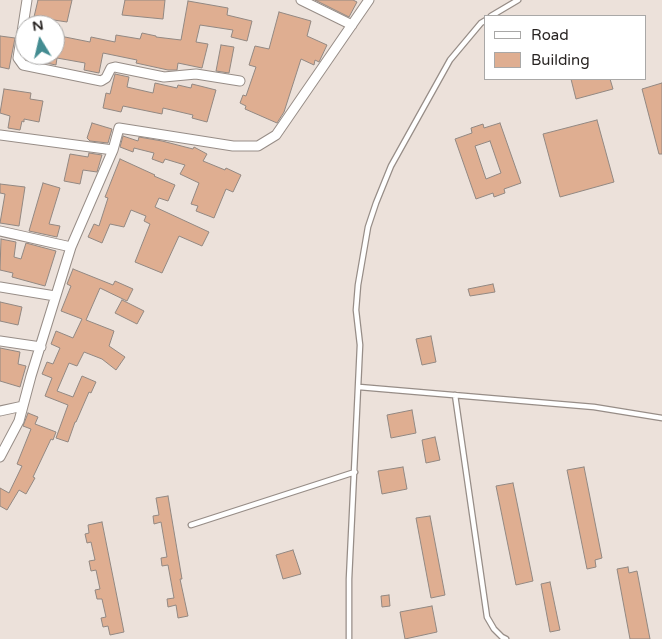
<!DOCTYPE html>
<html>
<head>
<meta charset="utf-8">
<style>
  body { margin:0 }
  #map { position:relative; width:662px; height:639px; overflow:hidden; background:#ece1da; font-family:"Varela Round",sans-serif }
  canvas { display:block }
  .legend { position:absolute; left:484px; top:15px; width:162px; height:65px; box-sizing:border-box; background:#fff; border:1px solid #a9a8a7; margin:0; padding:6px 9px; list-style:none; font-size:15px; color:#292523 }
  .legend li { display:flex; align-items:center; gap:10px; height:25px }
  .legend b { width:25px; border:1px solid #a9a8a7 }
  .north { position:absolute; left:15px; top:15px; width:50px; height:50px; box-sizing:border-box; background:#fff; border:1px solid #a9a8a7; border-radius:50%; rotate:351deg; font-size:14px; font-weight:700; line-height:20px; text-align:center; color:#292523 }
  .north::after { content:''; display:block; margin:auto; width:18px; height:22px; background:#448c91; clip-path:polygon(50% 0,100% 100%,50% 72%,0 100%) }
</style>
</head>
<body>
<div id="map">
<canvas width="662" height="639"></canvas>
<ul class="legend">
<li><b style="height:6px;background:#fff"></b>Road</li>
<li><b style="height:14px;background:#dfae91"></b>Building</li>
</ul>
<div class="north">N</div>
</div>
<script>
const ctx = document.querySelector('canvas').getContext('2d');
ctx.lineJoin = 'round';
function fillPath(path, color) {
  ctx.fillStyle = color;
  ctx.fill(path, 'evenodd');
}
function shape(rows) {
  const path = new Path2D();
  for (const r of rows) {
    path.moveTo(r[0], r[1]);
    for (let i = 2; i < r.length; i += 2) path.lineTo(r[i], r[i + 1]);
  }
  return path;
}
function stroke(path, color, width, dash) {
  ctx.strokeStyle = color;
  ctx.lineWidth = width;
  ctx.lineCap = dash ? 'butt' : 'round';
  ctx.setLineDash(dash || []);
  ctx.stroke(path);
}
const building = shape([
  [38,0,72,0,67,22,34,17,38,0],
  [125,0,165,0,163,19,122,15,125,0],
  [315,0,353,0,357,2,349,17,315,0],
  [188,1,228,8,227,15,252,21,247,41,231,37,233,30,200,25,196,42,208,44,202,68,178,63,177,70,168,70,136,63,137,60,103,53,99,73,84,70,85,63,57,58,56,65,41,62,43,55,55,55,55,35,90,42,91,37,115,42,116,35,140,39,142,33,156,36,156,37,181,40,188,1],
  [279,12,311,21,307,36,327,45,319,62,315,60,314,65,301,59,284,112,277,123,245,109,246,106,240,103,243,95,246,96,256,67,249,65,255,46,269,49,279,12],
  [0,36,15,38,9,69,0,67,0,36],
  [221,45,234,47,229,73,216,71,221,45],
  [115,74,129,77,127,87,153,93,155,83,177,88,178,85,191,88,192,84,216,90,207,122,192,118,193,115,163,108,162,114,123,106,121,112,103,108,106,93,110,94,115,74],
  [571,79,610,79,613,89,576,99,571,79],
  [662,83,662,154,659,154,642,89,662,83],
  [4,89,31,93,30,99,43,101,39,122,24,119,24,122,22,121,20,130,8,128,10,116,0,113,4,89],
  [597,120,614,182,560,197,543,134,597,120],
  [92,123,112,129,108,143,90,141,87,138,92,123],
  [500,123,521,183,504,189,505,193,494,197,493,193,476,199,455,139,472,133,471,128,483,124,484,128,500,123],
  [490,141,501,173,486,179,475,146,490,141],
  [123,136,138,141,139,137,162,141,193,149,194,147,207,154,203,161,225,170,226,168,241,175,233,192,226,189,214,218,196,211,198,206,191,204,199,183,180,174,185,165,165,159,163,163,152,159,154,153,134,148,133,152,120,147,123,136],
  [89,153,102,155,97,172,83,170,80,184,64,181,70,154,88,157,89,153],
  [120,159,155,175,154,176,175,185,168,201,159,198,155,207,209,232,202,246,179,236,162,273,135,262,150,224,144,221,146,216,131,210,124,227,110,224,102,243,88,237,94,224,99,226,108,198,105,197,120,159],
  [43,183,60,188,49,224,60,226,57,237,29,231,43,183],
  [0,184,25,187,19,226,0,223,5,194,0,193,0,184],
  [1,239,16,242,14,257,21,259,26,243,56,251,45,286,12,277,13,273,0,270,1,239],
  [73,269,113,285,115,281,133,289,127,301,100,288,86,320,114,331,109,346,125,357,116,370,102,359,84,352,77,366,69,363,57,391,73,397,82,376,96,382,91,393,89,392,76,422,75,422,68,442,56,438,68,405,45,396,52,378,42,374,47,362,53,364,60,348,51,344,56,331,73,338,82,319,61,311,71,286,67,284,73,269],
  [493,284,495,292,470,296,468,289,493,284],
  [122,300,144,311,137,324,115,313,122,300],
  [0,302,22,307,18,325,0,321,0,302],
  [431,336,436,362,422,365,416,339,431,336],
  [0,348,20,352,18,364,26,366,20,387,0,381,0,348],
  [412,410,416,433,391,438,387,415,412,410],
  [28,413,38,417,35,424,56,432,53,440,51,439,33,477,35,478,26,494,19,490,7,510,0,506,0,488,9,493,22,466,17,464,31,429,23,426,28,413],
  [435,437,440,460,426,463,422,440,435,437],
  [403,467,407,489,382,494,378,471,403,467],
  [584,467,602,558,595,560,596,567,587,569,567,470,584,467],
  [513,483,533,581,516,585,496,486,513,483],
  [168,496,182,579,180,579,188,616,178,618,176,605,168,607,167,599,174,598,168,565,162,566,161,558,167,557,161,522,154,524,153,516,159,515,156,498,168,496],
  [430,516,445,595,431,598,416,518,430,516],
  [102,522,124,632,110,635,108,626,103,627,101,618,106,617,102,599,97,599,95,590,100,589,96,570,91,571,89,561,95,560,91,542,87,543,85,534,89,533,88,525,102,522],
  [293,550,301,574,283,579,276,555,293,550],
  [628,567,629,573,637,571,650,639,630,639,617,569,628,567],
  [550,582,560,630,550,632,541,584,550,582],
  [389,595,390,606,382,607,381,596,389,595],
  [432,606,437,632,405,639,400,612,432,606]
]);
const lane = shape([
  [491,16,518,0],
  [359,387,594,407,662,418],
  [455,395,487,617,494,629,502,637,506,639],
  [191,525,355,472],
  [349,639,349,579,360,345,356,310,358,285,368,227,376,203,391,166,450,60,481,23,486,20]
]);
const street = shape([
  [27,0,18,58,23,65,101,81,106,78,111,68,115,67,164,77,196,74,240,81],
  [301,0,352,25],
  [0,135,113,150],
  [0,231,71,247],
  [0,287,55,296],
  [0,341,41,347],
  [0,411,23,406],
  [0,457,19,421,31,376,71,247,113,150,119,128,233,146,258,146,276,135,369,0]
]);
fillPath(building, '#dfae91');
stroke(building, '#928882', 1);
stroke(lane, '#978d87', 7);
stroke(street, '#978d87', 11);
stroke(lane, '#fff', 4.5);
stroke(street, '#fff', 9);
</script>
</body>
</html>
